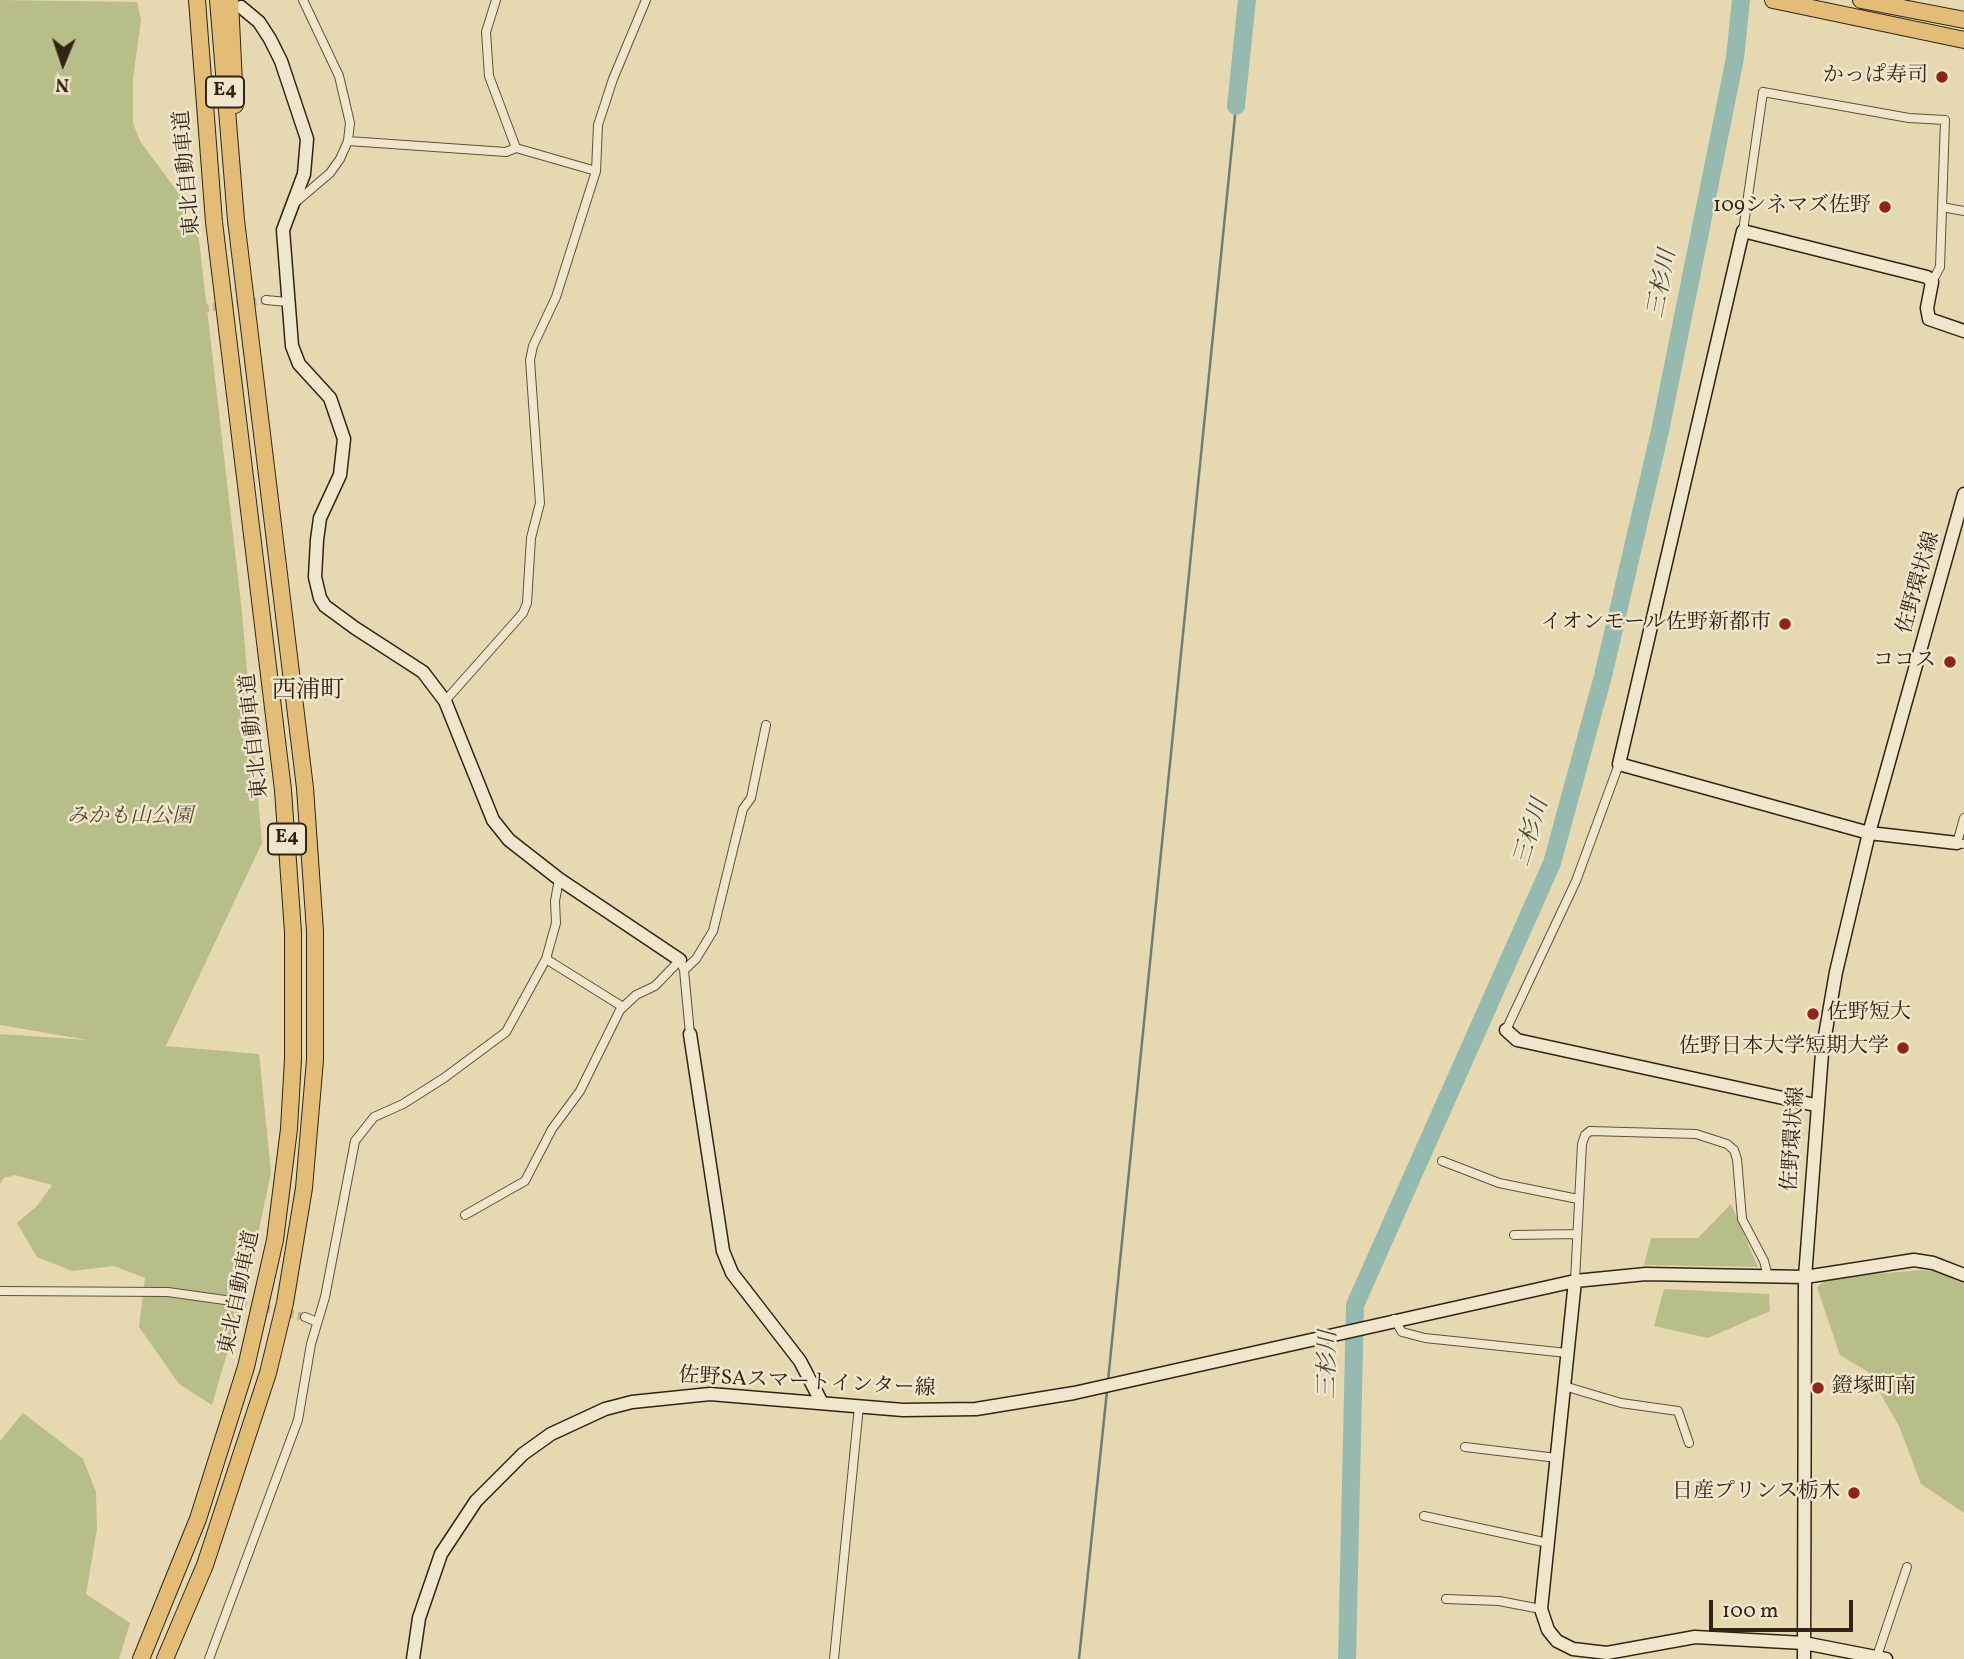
<!DOCTYPE html>
<html>
<head>
<meta charset="utf-8">
<style>
  body { margin:0 }
  #map { position:relative; width:1964px; height:1659px; overflow:hidden; background:#e6d9b1; font-family:Vollkorn,serif }
  canvas { display:block }
  .north { position:absolute; left:28px; top:28px; width:70px; height:70px; -webkit-text-stroke:5px #efe6cc; paint-order:stroke; rotate:182deg; font-size:19px; font-weight:700; line-height:28px; text-align:center; color:#322414 }
  .north::after { content:''; display:block; margin:auto; width:24px; height:32px; background:#322414; clip-path:polygon(50% 0,100% 100%,50% 72%,0 100%) }
  .scale { position:absolute; left:1709px; top:1600px; width:144px; height:32px; box-sizing:border-box; border:4px solid #322414; border-top:0; padding-left:9px; font-size:21px; line-height:24px; white-space:nowrap; color:#322414; -webkit-text-stroke:5px #efe6cc; paint-order:stroke }
</style>
</head>
<body>
<div id="map">
<canvas width="1964" height="1659"></canvas>
<div class="north">N</div>
<div class="scale">100 m</div>
</div>
<script>
const ctx = document.querySelector('canvas').getContext('2d');
ctx.lineJoin = 'round';
function fillPath(path, color) {
  ctx.fillStyle = color;
  ctx.fill(path, 'evenodd');
}
function shape(rows) {
  const path = new Path2D();
  for (const r of rows) {
    path.moveTo(r[0], r[1]);
    for (let i = 2; i < r.length; i += 2) path.lineTo(r[i], r[i + 1]);
  }
  return path;
}
function stroke(path, color, width, dash) {
  ctx.strokeStyle = color;
  ctx.lineWidth = width;
  ctx.lineCap = dash ? 'butt' : 'round';
  ctx.setLineDash(dash || []);
  ctx.stroke(path);
}
function drawText(font, color, halo, rows, align = 'center') {
  ctx.font = font + ' Vollkorn,"Noto Serif JP",serif';
  ctx.lineWidth = 5;
  ctx.setLineDash([]);
  ctx.textBaseline = 'middle';
  ctx.strokeStyle = halo;
  ctx.fillStyle = color;
  for (const [text, x, y, turn = 0] of rows) {
    ctx.save();
    ctx.translate(x, y);
    ctx.rotate((+turn || 0) * Math.PI / 180);
    ctx.textAlign = isNaN(turn) ? turn : align;
    if (halo) ctx.strokeText(text, 0, 0);
    ctx.fillText(text, 0, 0);
    ctx.restore();
  }
}
const green = shape([
  [0,0,137,2,141,20,133,79,133,123,140,141,185,202,188,231,198,231,242,612,262,843,166,1046,259,1054,271,1172,249,1277,212,1405,179,1384,139,1327,145,1278,114,1266,72,1271,37,1257,17,1223,37,1206,52,1185,15,1175,4,1178,0,1184,0,1034,88,1040,0,1025],
  [1731,1204,1758,1267,1644,1265,1651,1238,1698,1238],
  [1921,1270,1934,1271,1964,1284,1964,1513,1921,1484,1899,1426,1868,1372,1840,1355,1817,1287,1828,1278],
  [1664,1289,1769,1294,1770,1311,1708,1338,1654,1326],
  [23,1413,83,1459,96,1492,97,1529,86,1594,130,1623,119,1659,0,1659,0,1441]
]);
const stream = shape([
  [1108,1381,1236,106],
  [1079,1659,1107,1391]
]);
const river = shape([
  [1236,106,1247,0],
  [1347,1659,1355,1305,1552,863,1603,676,1660,431,1735,58,1741,0]
]);
const streetTunnel = shape([
  [201,309,266,300],
  [239,1302,305,1317]
]);
const street = shape([
  [496,0,486,32,489,76,516,148],
  [348,141,506,152,516,148,596,171],
  [296,202,330,173,340,159,348,141,350,123,339,76,303,0],
  [1942,207,1964,211],
  [1743,231,1763,92,1909,118,1945,120,1940,267,1932,282],
  [266,300,287,302],
  [445,701,523,613,527,603,531,538,540,503,530,360,533,346,556,297,596,171,598,125,613,79,646,0],
  [1964,818,1957,843,1964,844],
  [546,959,623,1007],
  [684,970,696,959,713,931,743,809,751,798,766,725],
  [1506,1030,1576,881,1619,764],
  [1442,1161,1499,1183,1578,1199],
  [465,1215,525,1181,552,1129,580,1091,620,1010,636,995,655,986,680,960,684,970,690,1034],
  [1514,1235,1577,1234],
  [1575,1281,1582,1144,1585,1135,1590,1131,1696,1134,1727,1144,1734,1150,1737,1159,1742,1219,1764,1261,1768,1277],
  [0,1291,168,1292,239,1302],
  [305,1317,317,1322],
  [1394,1319,1402,1332,1425,1338,1567,1353],
  [1564,1386,1621,1403,1678,1411,1689,1443],
  [1465,1447,1557,1458],
  [1424,1516,1548,1543],
  [1446,1599,1499,1601,1541,1609],
  [1877,1656,1907,1567],
  [209,1659,298,1420,311,1344,325,1297,355,1141,374,1117,403,1104,444,1078,506,1032,546,959,556,923,555,901,559,879],
  [834,1659,859,1406]
]);
const secondary = shape([
  [241,7,259,22,270,39,281,61,307,139,304,174,283,230,292,346,299,364,330,398,344,439,340,475,320,518,317,540,315,577,320,598,325,606,355,628,423,672,445,701,493,820,509,840,559,879,680,960],
  [1957,843,1869,833,1619,764,1743,231,1927,277,1932,282,1927,308,1929,319,1964,331],
  [1506,1030,1517,1040,1815,1105],
  [690,1034,723,1251,732,1273,800,1361,822,1403],
  [1575,1281,1541,1609,1548,1630,1557,1641,1573,1649,1607,1653,1695,1637,1804,1643,1886,1659],
  [413,1659,419,1618,441,1554,476,1501,523,1454,551,1434,605,1409,632,1402,710,1394,903,1410,976,1409,1074,1393,1575,1281,1646,1274,1805,1277,1914,1260,1933,1263,1964,1275],
  [1804,1659,1805,1277,1822,1053,1836,972,1869,833,1964,494]
]);
const highway = shape([
  [230,0,235,105],
  [1773,0,1964,40],
  [1861,0,1964,20],
  [141,1659,198,1519,246,1367,275,1240,289,1129,293,1059,293,932,283,790,214,222,197,0],
  [165,1659,205,1565,268,1373,285,1303,304,1188,315,1060,315,931,305,788,236,220,218,0]
]);
const markers = [
  [1942,77,7,"#8f2418"],
  [1885,207,7,"#8f2418"],
  [1785,624,7,"#8f2418"],
  [1950,662,7,"#8f2418"],
  [1813,1014,7,"#8f2418"],
  [1903,1048,7,"#8f2418"],
  [1818,1388,7,"#8f2418"],
  [1854,1493,7,"#8f2418"]
];
const shields = [
  [225,92,38],
  [287,839,38]
];
const shieldNames = [
  ["E4",225,92],
  ["E4",287,839]
];
const poiNames = [
  ["かっぱ寿司",1928,77],
  ["109シネマズ佐野",1871,207],
  ["イオンモール佐野新都市",1771,624],
  ["ココス",1936,662],
  ["佐野短大",1827,1014,"left"],
  ["佐野日本大学短期大学",1889,1048],
  ["鐙塚町南",1832,1388,"left"],
  ["日産プリンス栃木",1840,1493]
];
const streetNames = [
  ["東北自動車道",189,173,-95],
  ["佐野環状線",1920,583,-74],
  ["東北自動車道",256,736,-96],
  ["佐野環状線",1795,1139,-86],
  ["東北自動車道",241,1293,-78],
  ["佐野SAスマートインター線",807,1384,3]
];
const parkNames = [
  ["みかも山公園",130,818]
];
const waterNames = [
  ["三杉川",1664,284,-79],
  ["三杉川",1533,833,-73],
  ["三杉川",1330,1365,-89]
];
const quarterNames = [
  ["西浦町",308,693]
];
fillPath(green, '#b8be89');
stroke(stream, '#6e7e71', 2.5);
stroke(river, '#96baaf', 18);
stroke(streetTunnel, '#c2b592', 8, [8, 4]);
stroke(street, '#5f513b', 10);
stroke(secondary, '#322414', 15);
stroke(highway, '#322414', 18);
stroke(street, '#efe6cc', 8);
stroke(secondary, '#efe6cc', 12);
stroke(highway, '#e3bc78', 16);
for (const [x, y, r, color] of markers) {
  const dot = new Path2D();
  dot.arc(x, y, r, 0, 2 * Math.PI);
  ctx.fillStyle = color;
  ctx.fill(dot);
  stroke(dot, '#efe6cc', 2.5);
}
for (const [x, y, w] of shields) {
  const box = new Path2D();
  box.roundRect(x - w / 2, y - 15.5, w, 31, 5);
  ctx.fillStyle = '#efe6cc';
  ctx.fill(box);
  stroke(box, '#322414', 2);
}
drawText('bold 19px', '#322414', null, shieldNames);
drawText('21px', '#322414', '#efe6cc', poiNames, 'right');
drawText('21px', '#322414', '#efe6cc', streetNames);
drawText('italic 21px', '#544a31', '#efe6cc', parkNames);
drawText('italic 23px', '#4b4a3b', '#efe6cc', waterNames);
drawText('24px', '#322414', '#efe6cc', quarterNames);
</script>
</body>
</html>
